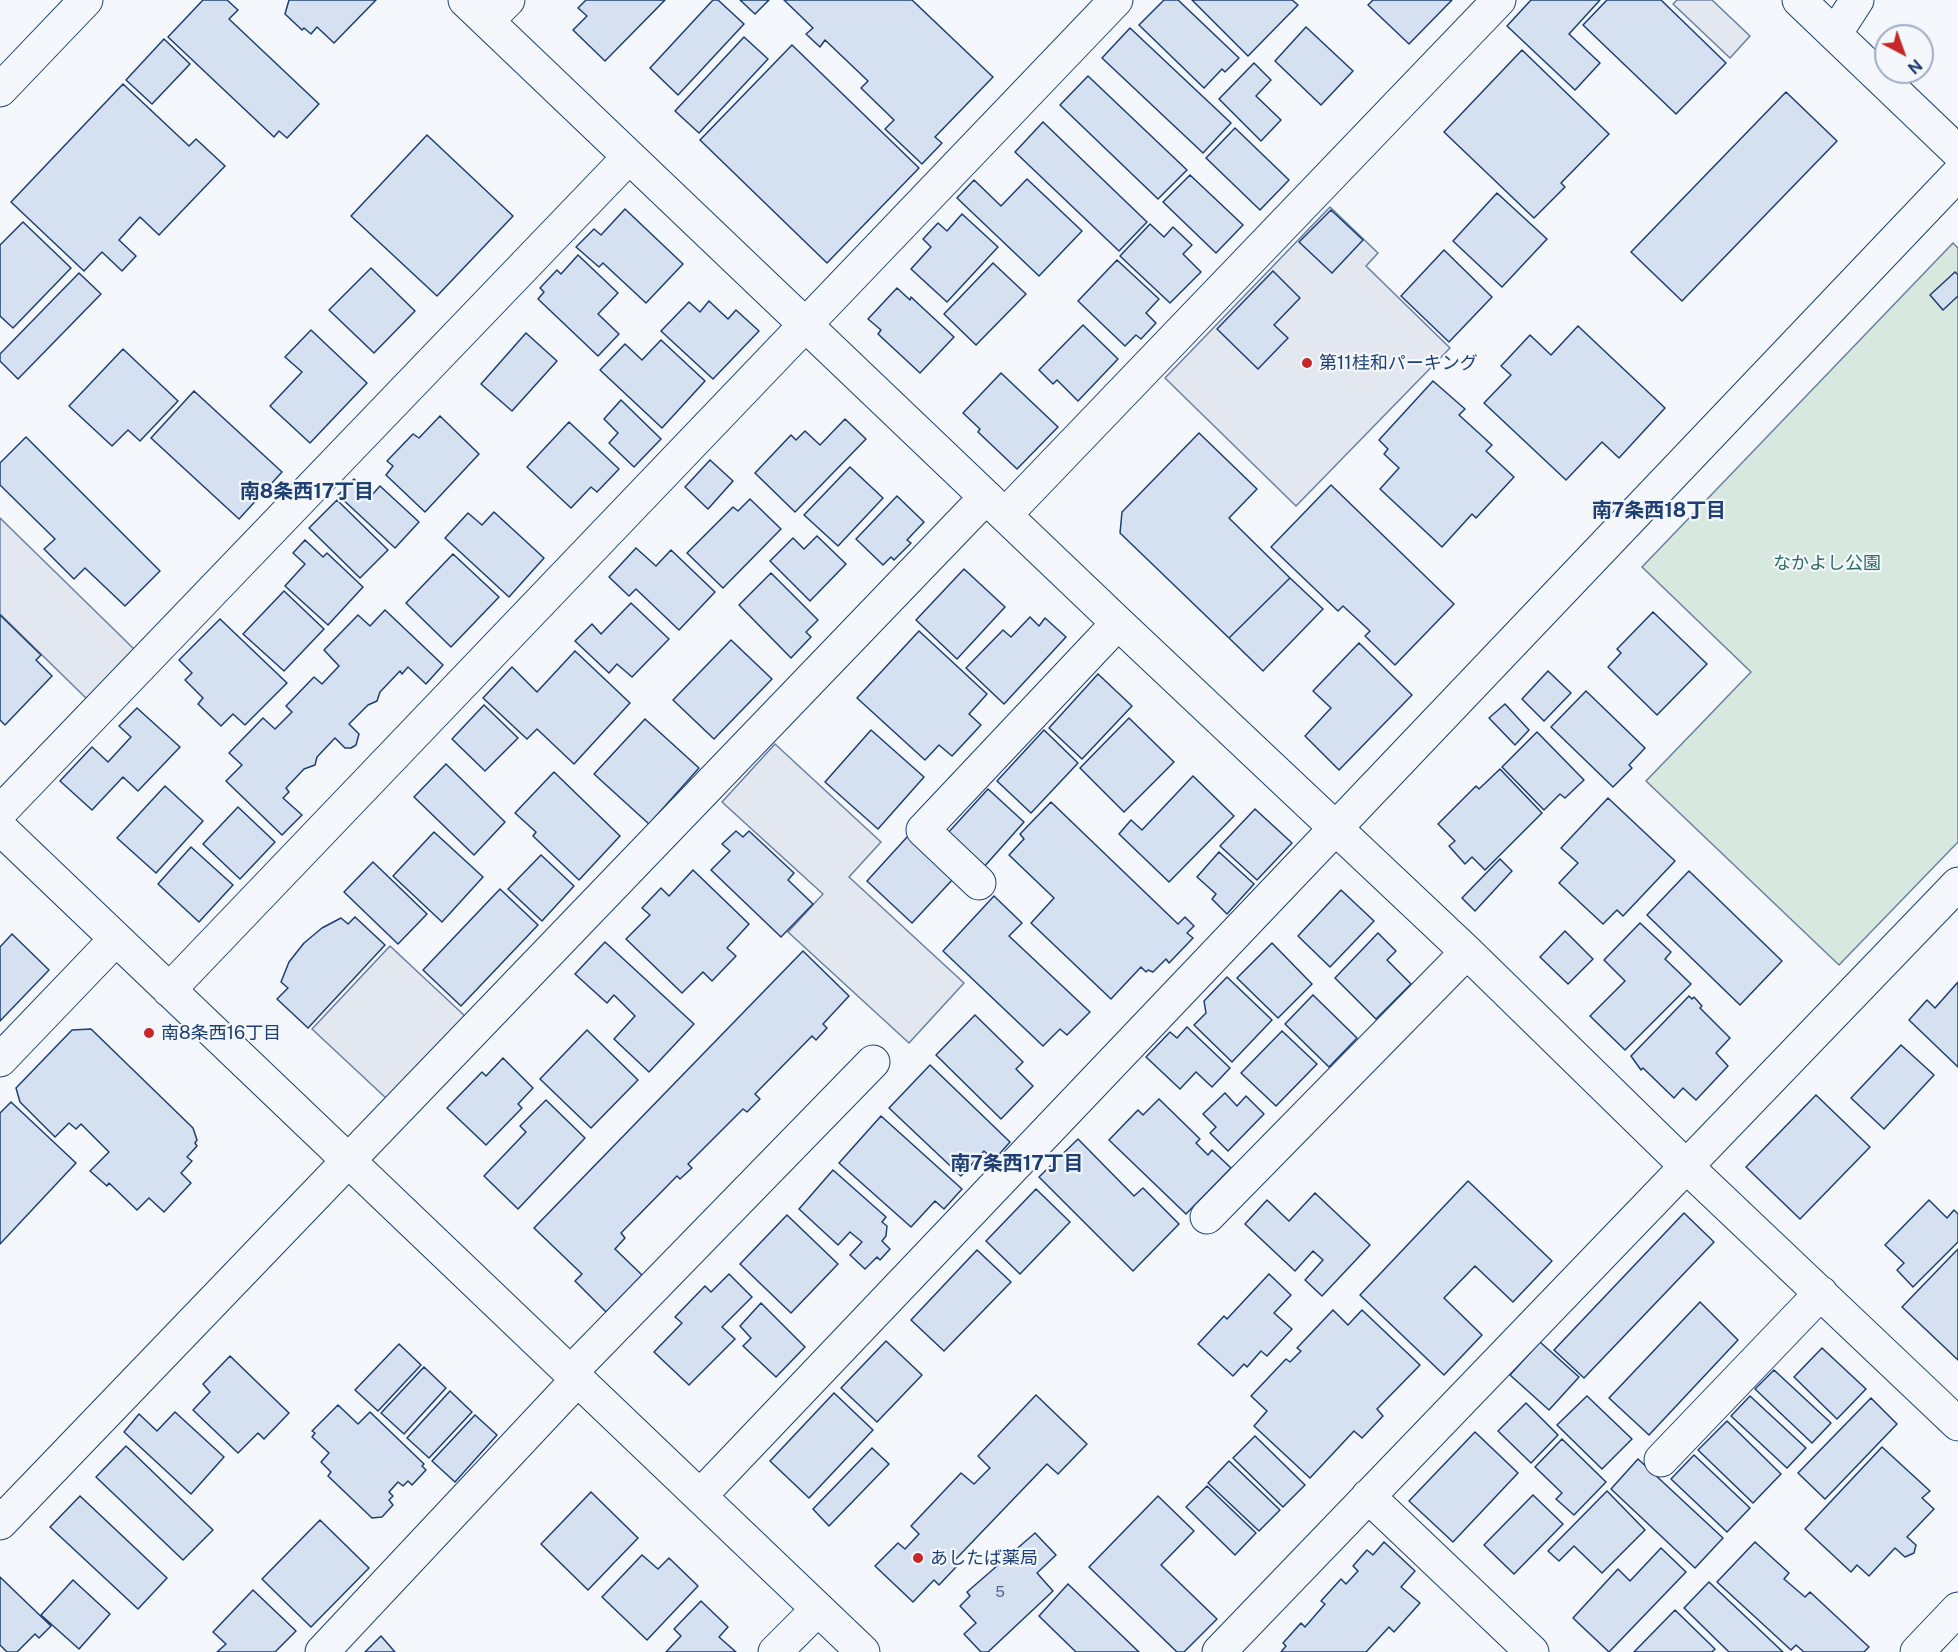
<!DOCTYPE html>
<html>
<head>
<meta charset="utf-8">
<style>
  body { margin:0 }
  #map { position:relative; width:1958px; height:1652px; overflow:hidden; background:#f4f7fb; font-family:"Public Sans",sans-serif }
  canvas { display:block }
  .north { position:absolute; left:1874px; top:24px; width:60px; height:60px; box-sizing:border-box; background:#f4f7fb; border:2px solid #9eadc5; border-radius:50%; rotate:139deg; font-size:16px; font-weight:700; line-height:24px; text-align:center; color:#1d3f73 }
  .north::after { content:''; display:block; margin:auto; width:21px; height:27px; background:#c62828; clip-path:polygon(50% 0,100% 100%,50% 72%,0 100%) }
</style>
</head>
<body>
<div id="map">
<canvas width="1958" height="1652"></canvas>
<div class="north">N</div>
</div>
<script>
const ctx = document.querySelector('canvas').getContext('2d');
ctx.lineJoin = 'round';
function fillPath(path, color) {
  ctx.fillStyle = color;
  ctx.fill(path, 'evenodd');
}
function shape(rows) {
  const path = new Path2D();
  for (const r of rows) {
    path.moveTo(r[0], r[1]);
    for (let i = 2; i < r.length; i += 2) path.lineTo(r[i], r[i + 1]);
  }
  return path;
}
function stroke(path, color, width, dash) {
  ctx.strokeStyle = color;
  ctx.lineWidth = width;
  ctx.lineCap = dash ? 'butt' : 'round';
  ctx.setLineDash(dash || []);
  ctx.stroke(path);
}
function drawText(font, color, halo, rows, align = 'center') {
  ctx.font = font + ' "Public Sans","Noto Sans JP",sans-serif';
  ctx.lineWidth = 4.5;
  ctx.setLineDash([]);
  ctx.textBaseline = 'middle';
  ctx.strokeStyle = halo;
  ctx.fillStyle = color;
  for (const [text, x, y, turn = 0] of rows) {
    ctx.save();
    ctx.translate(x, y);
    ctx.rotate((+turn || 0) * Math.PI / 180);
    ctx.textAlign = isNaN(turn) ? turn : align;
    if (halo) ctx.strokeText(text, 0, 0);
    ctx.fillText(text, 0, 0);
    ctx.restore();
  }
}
const green = shape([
  [1953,243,1958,248,1958,842,1839,965,1646,781,1751,672,1642,567,1953,243]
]);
const parking = shape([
  [1677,0,1712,0,1750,36,1730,58,1673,4,1677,0],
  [1330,207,1378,253,1366,266,1450,348,1296,506,1165,378,1330,207],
  [0,518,134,649,87,699,0,614,0,518],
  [775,744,881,842,849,877,964,983,909,1043,788,932,823,894,722,802,775,744],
  [390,946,466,1017,387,1099,312,1029,390,946]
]);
const building = shape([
  [203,0,227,0,238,10,229,19,319,104,287,138,279,131,274,137,168,37,203,0],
  [289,0,376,0,334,43,317,27,311,34,304,28,302,30,285,14,289,0],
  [586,0,665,0,605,61,573,30,587,16,578,8,586,0],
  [713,0,718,0,744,24,678,95,650,68,713,0],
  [740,0,769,0,755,14,740,0],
  [784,0,912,0,993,77,935,137,942,143,922,164,885,129,894,120,861,88,868,81,825,40,820,47,806,34,813,28,784,0],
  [1164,0,1178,0,1239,58,1225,72,1222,69,1204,88,1139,25,1164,0],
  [1192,0,1292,0,1298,5,1248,56,1192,0],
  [1373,0,1452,0,1409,44,1368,5,1373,0],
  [1531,0,1600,0,1569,34,1600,63,1575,90,1507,26,1531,0],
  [1607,0,1661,0,1726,63,1676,114,1583,25,1607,0],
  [1306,27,1353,71,1321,105,1275,61,1306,27],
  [1130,28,1231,123,1203,153,1102,58,1130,28],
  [744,37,768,59,699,133,675,111,744,37],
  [164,39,190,64,152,104,126,80,164,39],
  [792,45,919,168,827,263,700,140,792,45],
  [1522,50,1609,134,1561,183,1565,187,1534,218,1444,132,1522,50],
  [1254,63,1271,80,1256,96,1281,120,1261,141,1219,99,1254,63],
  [1088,76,1187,170,1158,199,1060,105,1088,76],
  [123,84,189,146,196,139,225,166,159,235,140,217,119,240,136,256,122,271,102,252,84,271,11,202,123,84],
  [1786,92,1837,141,1682,301,1631,252,1786,92],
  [1043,122,1147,222,1119,251,1015,152,1043,122],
  [1235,128,1289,180,1260,210,1206,158,1235,128],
  [427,135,513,216,437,296,351,216,427,135],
  [1190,175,1243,225,1216,253,1163,202,1190,175],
  [1027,179,1082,231,1039,276,957,198,974,180,1001,206,1027,179],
  [1497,193,1547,239,1502,287,1453,241,1497,193],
  [625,209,683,264,646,303,603,263,599,267,576,247,594,229,601,235,625,209],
  [1331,210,1363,240,1332,273,1299,242,1331,210],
  [962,214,998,247,947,302,911,269,931,247,923,239,938,223,947,231,962,214],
  [23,222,71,268,13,328,0,316,0,245,23,222],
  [1150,224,1164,237,1173,227,1192,245,1183,254,1201,272,1170,303,1120,256,1150,224],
  [1444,250,1492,297,1449,342,1401,296,1444,250],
  [578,255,618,293,598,314,619,334,598,356,538,299,544,292,540,288,557,270,561,274,578,255],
  [1117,260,1159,299,1146,313,1156,323,1141,339,1136,335,1125,346,1078,301,1117,260],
  [993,263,1026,294,976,345,944,314,993,263],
  [371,268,415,311,374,353,329,310,371,268],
  [1273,271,1300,298,1274,325,1288,338,1258,369,1217,329,1273,271],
  [1955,272,1958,275,1958,296,1943,310,1930,295,1955,272],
  [79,273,101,294,18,379,0,361,0,354,79,273],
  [897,288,910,300,911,297,954,337,920,373,878,334,881,330,868,319,897,288],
  [709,301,728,319,736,310,759,331,713,379,661,331,689,302,700,312,709,301],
  [1083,325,1118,359,1078,401,1057,380,1053,384,1039,370,1083,325],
  [1578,326,1665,408,1619,458,1602,442,1566,480,1484,403,1511,375,1501,366,1530,335,1551,355,1578,326],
  [311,330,367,383,310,443,270,406,302,372,285,357,311,330],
  [526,333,557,361,512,411,481,384,526,333],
  [661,340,705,381,662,428,600,370,625,344,642,360,661,340],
  [123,349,178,401,140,441,128,430,112,446,69,406,123,349],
  [1001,373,1058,427,1017,469,978,432,980,429,963,413,1001,373],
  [1433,381,1465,409,1459,415,1492,445,1486,451,1514,477,1476,518,1472,514,1442,547,1380,489,1399,468,1384,454,1388,449,1379,440,1433,381],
  [194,391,282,472,239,519,151,438,194,391],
  [621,400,661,439,634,467,609,443,618,433,604,419,621,400],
  [440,416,479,454,425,512,386,475,393,466,387,461,413,434,419,438,440,416],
  [845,419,866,439,795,512,755,473,791,435,796,440,805,431,820,445,845,419],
  [569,422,619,469,597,492,591,487,571,508,527,467,569,422],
  [1199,433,1257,489,1229,518,1290,578,1229,638,1120,533,1122,512,1199,433],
  [26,437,160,571,125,606,85,568,74,579,44,549,55,539,0,485,0,463,26,437],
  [710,460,733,481,708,509,685,487,710,460],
  [850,467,883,498,838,546,804,515,850,467],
  [354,479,371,496,380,486,419,522,395,548,338,495,354,479],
  [1331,485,1454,604,1395,665,1365,636,1370,631,1343,606,1338,611,1271,547,1331,485],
  [897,496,924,522,907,540,911,543,894,560,891,557,883,565,856,539,897,496],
  [750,499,781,529,723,588,687,553,733,507,738,511,750,499],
  [337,500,388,550,360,578,309,528,337,500],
  [494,512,544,558,509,597,445,538,468,513,482,525,494,512],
  [817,536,846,564,810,601,770,561,793,538,804,549,817,536],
  [305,540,323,557,327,553,363,587,328,625,285,586,305,564,293,553,305,540],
  [636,548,656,566,671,550,715,592,679,630,636,589,629,596,609,577,636,548],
  [453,554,499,597,451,647,406,603,453,554],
  [964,569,1005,607,957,659,916,620,964,569],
  [771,573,818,620,806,632,811,637,791,658,739,605,771,573],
  [1290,578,1323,609,1263,671,1229,638,1290,578],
  [284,591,324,629,284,671,243,634,284,591],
  [631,603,669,639,632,677,617,664,609,673,575,641,592,624,601,634,631,603],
  [385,610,443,665,426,684,408,667,402,674,400,671,380,692,377,701,368,705,349,724,359,734,356,745,351,748,345,748,335,738,317,757,315,765,304,769,286,788,289,792,283,798,302,815,282,835,226,781,242,765,229,753,263,718,275,729,292,712,286,706,314,677,322,684,339,666,324,650,358,615,370,626,385,610],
  [1653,612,1707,664,1657,715,1608,667,1621,653,1617,649,1653,612],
  [0,615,41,655,36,660,52,676,5,725,0,720,0,615],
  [1030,617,1039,626,1045,618,1066,637,1004,704,966,668,1003,630,1011,637,1030,617],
  [220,619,287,683,245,725,233,714,221,726,198,704,203,698,185,680,192,673,179,660,220,619],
  [919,631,987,694,969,714,981,725,952,756,939,745,925,760,857,698,919,631],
  [731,640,772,679,714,739,673,700,731,640],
  [1359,643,1412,695,1339,770,1305,736,1331,708,1313,691,1359,643],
  [575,651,630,703,574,764,537,729,527,739,483,698,512,667,537,692,575,651],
  [1548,671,1571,693,1544,721,1522,699,1548,671],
  [1098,674,1132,706,1082,759,1049,728,1098,674],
  [1586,691,1645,748,1629,765,1632,768,1613,787,1551,727,1586,691],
  [1505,704,1529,730,1515,745,1489,718,1505,704],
  [484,705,518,738,485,771,452,739,484,705],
  [137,708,180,747,138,791,123,777,92,810,60,781,92,747,108,762,131,737,119,726,137,708],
  [1129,718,1174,762,1124,812,1080,768,1129,718],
  [645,719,699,768,649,824,594,774,645,719],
  [871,730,924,777,878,829,825,782,871,730],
  [1044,730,1078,763,1031,813,997,781,1044,730],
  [1537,732,1584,780,1565,798,1560,794,1544,810,1502,767,1537,732],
  [446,764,505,822,474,855,414,797,446,764],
  [1500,769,1542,813,1485,870,1472,857,1465,864,1449,846,1455,841,1438,824,1476,786,1479,789,1500,769],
  [554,772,620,836,579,880,533,836,536,832,515,813,554,772],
  [1193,776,1234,816,1169,882,1119,834,1131,820,1142,830,1193,776],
  [165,786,203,821,156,873,117,838,165,786],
  [988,789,1024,822,983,868,947,834,988,789],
  [1608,798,1675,861,1623,916,1617,910,1603,924,1559,883,1578,863,1561,848,1608,798],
  [1051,802,1178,924,1185,917,1194,926,1187,933,1193,938,1169,963,1166,959,1153,972,1148,970,1146,972,1141,967,1111,999,1031,923,1054,898,1009,855,1024,839,1020,834,1051,802],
  [238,807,275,842,240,879,203,844,238,807],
  [1255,809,1292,843,1257,880,1220,846,1255,809],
  [736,831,743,837,749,831,794,873,788,880,813,904,781,937,711,870,730,851,722,844,736,831],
  [434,832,483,877,442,922,393,876,434,832],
  [908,836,954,878,912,923,867,881,908,836],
  [191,847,233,885,199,922,158,884,191,847],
  [1219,852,1254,884,1227,914,1212,899,1216,894,1197,877,1219,852],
  [541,855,574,886,542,921,508,889,541,855],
  [1500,859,1512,871,1475,911,1462,898,1500,859],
  [373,862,427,914,398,944,344,892,373,862],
  [693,870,749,924,727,948,736,956,712,981,703,972,682,993,626,939,650,915,642,908,661,888,669,896,693,870],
  [1689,871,1782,961,1740,1005,1647,915,1689,871],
  [500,889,538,925,461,1006,423,970,500,889],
  [1341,890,1374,921,1330,967,1298,936,1341,890],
  [994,896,1022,923,1009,936,1090,1012,1067,1035,1060,1029,1043,1046,943,951,994,896],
  [355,917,385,945,308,1028,277,999,288,988,281,982,289,962,304,943,322,928,341,918,348,924,355,917],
  [1640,923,1671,952,1665,959,1691,984,1625,1050,1590,1016,1625,981,1604,960,1640,923],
  [1565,931,1593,959,1568,984,1540,957,1565,931],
  [1378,933,1396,951,1387,960,1411,984,1376,1019,1335,978,1378,933],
  [12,934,49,970,0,1021,0,947,12,934],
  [605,942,694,1024,649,1072,614,1039,635,1016,614,995,607,1003,575,974,605,942],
  [1272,943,1312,984,1278,1018,1237,978,1272,943],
  [803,951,849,996,823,1024,827,1028,816,1040,812,1036,755,1094,760,1099,747,1112,743,1109,688,1164,692,1168,680,1179,677,1176,621,1233,625,1238,615,1249,642,1275,606,1312,575,1281,582,1274,534,1228,803,951],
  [1227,977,1272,1020,1232,1062,1194,1025,1206,1013,1204,1001,1227,977],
  [1958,982,1958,1067,1909,1020,1927,1000,1935,1008,1958,982],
  [1313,995,1357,1038,1329,1067,1285,1024,1313,995],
  [1689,996,1692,999,1694,997,1702,1006,1700,1008,1730,1038,1716,1053,1728,1066,1696,1100,1683,1088,1674,1098,1643,1068,1641,1070,1631,1056,1689,996],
  [975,1015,1023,1062,1016,1069,1033,1086,1001,1119,936,1055,975,1015],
  [1187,1027,1230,1068,1212,1087,1196,1072,1180,1089,1146,1057,1170,1032,1177,1038,1187,1027],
  [91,1029,193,1128,197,1140,195,1143,197,1146,187,1157,192,1161,181,1173,191,1183,164,1212,149,1198,137,1210,109,1183,107,1186,90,1171,109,1152,81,1124,76,1129,69,1123,55,1137,20,1102,16,1088,72,1030,91,1029],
  [587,1030,638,1080,591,1128,540,1079,587,1030],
  [1282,1031,1317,1064,1276,1106,1241,1073,1282,1031],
  [1901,1045,1934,1075,1884,1129,1851,1098,1901,1045],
  [503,1058,533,1088,518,1104,522,1108,486,1145,447,1108,482,1072,486,1076,503,1058],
  [930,1065,1010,1142,994,1160,984,1151,961,1176,889,1108,930,1065],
  [1225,1093,1237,1106,1246,1096,1264,1114,1228,1151,1210,1133,1216,1127,1203,1114,1225,1093],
  [1816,1095,1870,1147,1800,1219,1746,1167,1816,1095],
  [1159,1099,1200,1139,1196,1143,1208,1155,1212,1150,1231,1168,1186,1214,1109,1140,1138,1110,1143,1115,1159,1099],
  [546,1100,585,1138,518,1209,484,1176,526,1132,520,1126,546,1100],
  [11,1102,76,1163,0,1244,0,1113,11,1102],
  [881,1116,962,1189,944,1209,935,1201,911,1227,839,1163,881,1116],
  [1078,1139,1134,1196,1143,1188,1179,1224,1133,1271,1039,1177,1078,1139],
  [833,1170,886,1217,882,1222,887,1226,886,1236,882,1241,890,1249,880,1260,877,1257,865,1269,850,1255,862,1242,850,1232,838,1245,799,1209,833,1170],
  [1468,1181,1552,1261,1513,1302,1475,1266,1444,1298,1482,1335,1444,1375,1360,1295,1468,1181],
  [1036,1189,1070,1222,1020,1274,986,1241,1036,1189],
  [1315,1193,1370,1245,1322,1296,1305,1280,1323,1260,1313,1251,1295,1271,1245,1224,1267,1200,1289,1221,1315,1193],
  [1929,1200,1947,1218,1954,1210,1958,1214,1958,1242,1913,1287,1897,1270,1904,1263,1885,1245,1929,1200],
  [1684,1213,1714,1242,1584,1378,1554,1350,1684,1213],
  [787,1215,838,1264,791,1313,740,1264,787,1215],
  [1958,1249,1958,1360,1902,1307,1958,1249],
  [977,1250,1011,1282,944,1351,911,1320,977,1250],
  [729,1274,752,1297,722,1327,735,1339,689,1385,654,1352,682,1323,675,1317,705,1286,711,1292,729,1274],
  [1269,1274,1291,1295,1274,1313,1292,1329,1267,1356,1261,1351,1247,1367,1244,1364,1233,1376,1198,1344,1224,1316,1227,1319,1269,1274],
  [1700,1302,1738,1340,1649,1435,1609,1398,1700,1302],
  [761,1303,805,1347,776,1377,743,1346,751,1338,740,1326,761,1303],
  [1333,1310,1348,1325,1362,1310,1420,1365,1377,1409,1383,1416,1362,1438,1354,1431,1310,1478,1254,1426,1267,1411,1251,1396,1286,1359,1290,1362,1301,1351,1297,1348,1333,1310],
  [886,1341,922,1375,877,1422,841,1388,886,1341],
  [1540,1342,1579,1377,1549,1410,1510,1375,1540,1342],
  [399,1344,421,1365,378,1411,355,1390,399,1344],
  [1822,1348,1866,1389,1837,1419,1794,1377,1822,1348],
  [230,1356,289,1413,264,1439,258,1433,238,1453,193,1410,210,1392,203,1384,230,1356],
  [424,1367,446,1388,404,1434,381,1413,424,1367],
  [1774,1370,1831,1423,1812,1443,1755,1389,1774,1370],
  [450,1391,472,1412,429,1458,407,1438,450,1391],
  [834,1393,873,1430,809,1498,770,1461,834,1393],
  [1036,1395,1087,1444,1058,1474,1047,1464,954,1561,958,1565,939,1585,934,1580,913,1602,875,1566,898,1543,905,1549,919,1534,911,1526,961,1473,974,1484,990,1468,978,1456,1036,1395],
  [1587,1396,1632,1439,1602,1469,1557,1425,1587,1396],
  [1750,1396,1806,1448,1787,1468,1731,1416,1750,1396],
  [1871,1398,1897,1424,1825,1499,1798,1473,1871,1398],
  [1526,1403,1558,1435,1531,1463,1498,1431,1526,1403],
  [338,1405,358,1424,370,1412,424,1464,422,1466,426,1470,412,1485,408,1481,403,1486,398,1482,389,1492,393,1496,389,1500,393,1505,382,1517,372,1518,328,1476,331,1472,321,1462,329,1453,312,1437,315,1433,312,1431,338,1405],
  [175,1412,224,1457,191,1494,124,1432,139,1414,157,1431,175,1412],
  [475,1415,497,1435,455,1482,432,1461,475,1415],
  [1727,1421,1781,1474,1753,1503,1698,1450,1727,1421],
  [1475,1432,1518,1473,1453,1542,1409,1501,1475,1432],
  [1255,1436,1305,1485,1283,1507,1233,1458,1255,1436],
  [1562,1439,1606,1482,1574,1515,1556,1499,1562,1493,1535,1467,1562,1439],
  [126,1446,213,1530,183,1560,96,1477,126,1446],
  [1882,1447,1930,1491,1922,1498,1934,1509,1907,1537,1916,1545,1914,1553,1905,1557,1895,1548,1869,1576,1857,1565,1851,1572,1805,1529,1882,1447],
  [872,1448,889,1464,829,1526,813,1509,872,1448],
  [1694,1455,1750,1508,1727,1532,1671,1479,1694,1455],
  [1638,1459,1723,1538,1695,1568,1611,1489,1638,1459],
  [1229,1461,1280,1510,1259,1531,1208,1483,1229,1461],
  [1207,1486,1256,1533,1235,1555,1186,1507,1207,1486],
  [1607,1491,1645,1530,1602,1573,1574,1546,1559,1561,1548,1551,1607,1491],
  [591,1492,638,1538,588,1590,541,1544,591,1492],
  [1533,1495,1563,1524,1514,1574,1484,1545,1533,1495],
  [80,1496,167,1578,138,1609,50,1527,80,1496],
  [1158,1496,1194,1531,1161,1565,1217,1619,1184,1652,1177,1652,1089,1567,1158,1496],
  [320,1520,369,1568,311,1627,262,1579,320,1520],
  [1035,1533,1056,1555,1037,1573,1053,1591,988,1652,981,1652,964,1634,976,1623,960,1606,970,1596,967,1592,1035,1533],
  [1384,1542,1415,1571,1401,1587,1420,1603,1394,1632,1389,1627,1366,1652,1281,1652,1286,1646,1283,1643,1301,1623,1305,1627,1325,1604,1321,1601,1341,1579,1346,1584,1358,1571,1353,1566,1367,1550,1373,1555,1384,1542],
  [1755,1542,1789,1573,1784,1579,1805,1597,1810,1592,1869,1647,1864,1652,1804,1652,1796,1645,1791,1650,1717,1582,1755,1542],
  [1661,1548,1686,1572,1609,1652,1573,1618,1618,1569,1630,1581,1661,1548],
  [642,1555,658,1569,669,1558,698,1586,647,1640,602,1597,642,1555],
  [0,1577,51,1626,39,1638,35,1634,17,1652,7,1652,0,1645,0,1577],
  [73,1580,110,1614,79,1649,41,1615,73,1580],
  [1709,1582,1783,1652,1729,1652,1684,1608,1709,1582],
  [1068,1584,1139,1652,1076,1652,1039,1616,1068,1584],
  [253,1590,296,1631,275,1652,217,1652,226,1644,213,1632,253,1590],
  [701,1601,728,1627,719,1637,736,1652,666,1652,681,1636,674,1629,701,1601],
  [1675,1610,1715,1649,1712,1652,1634,1652,1675,1610],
  [381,1636,395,1652,365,1652,381,1636]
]);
const minor = shape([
  [465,0,1118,623,1467,952,1687,1167,1958,1424],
  [1799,0,1958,152],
  [487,21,508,0],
  [1835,34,1857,0],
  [1005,515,1499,0],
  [0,812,629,157],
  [0,828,863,1652],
  [979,883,923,830,1118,623],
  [169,990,1116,0],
  [0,1060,116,939],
  [1207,1217,1467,952],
  [571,1372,873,1062],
  [1661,1460,1821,1293],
  [700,1496,1958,174],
  [1368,1496,1532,1652],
  [0,1523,986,497],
  [322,1652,578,1379],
  [775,1652,818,1609],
  [1219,1652,1958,884],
  [1917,1652,1958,1609]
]);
const major = shape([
  [0,90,86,0]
]);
const markers = [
  [1307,363,6,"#c62828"],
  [149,1033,6,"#c62828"],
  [918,1558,6,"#c62828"]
];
const numberNames = [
  ["5",1000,1592]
];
const poiNames = [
  ["第11桂和パーキング",1319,363],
  ["南8条西16丁目",161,1033],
  ["あしたば薬局",930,1558]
];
const parkNames = [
  ["なかよし公園",1827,563]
];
const neighbourhoodNames = [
  ["南8条西17丁目",307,492],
  ["南7条西18丁目",1659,511],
  ["南7条西17丁目",1017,1164]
];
fillPath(green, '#d7e8df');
stroke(green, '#687fa3', 1.5);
fillPath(parking, '#e3e8f0');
stroke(parking, '#687fa3', 1.5);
fillPath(building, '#d5e0f0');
stroke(building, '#1d3f73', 1.5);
stroke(minor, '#1d3f73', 35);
stroke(major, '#1d3f73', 35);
stroke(minor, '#f4f7fb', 33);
stroke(major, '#f4f7fb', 33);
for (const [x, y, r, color] of markers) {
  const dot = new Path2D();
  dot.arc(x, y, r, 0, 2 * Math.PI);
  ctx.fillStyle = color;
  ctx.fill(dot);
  stroke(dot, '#f4f7fb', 2);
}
drawText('15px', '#4b6792', null, numberNames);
drawText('18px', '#1d3f73', '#f4f7fb', poiNames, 'left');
drawText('18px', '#2c6c60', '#f4f7fb', parkNames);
drawText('bold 20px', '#1d3f73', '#f4f7fb', neighbourhoodNames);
</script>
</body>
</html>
